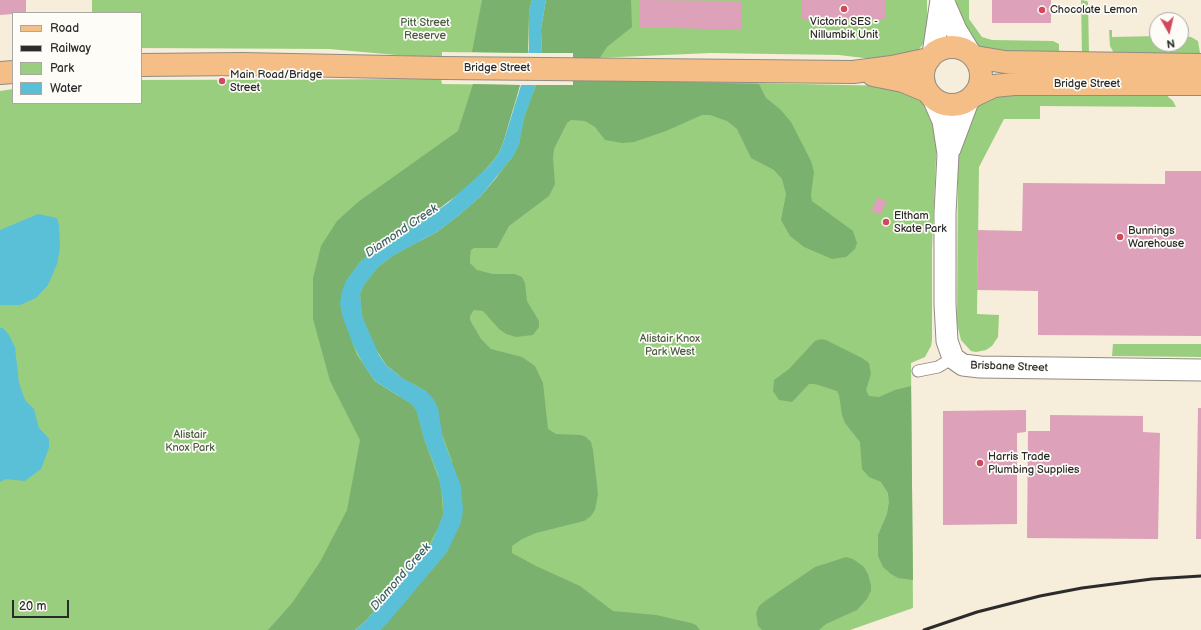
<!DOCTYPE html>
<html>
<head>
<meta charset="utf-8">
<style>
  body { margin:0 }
  #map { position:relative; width:1201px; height:630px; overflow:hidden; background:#f6edda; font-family:"Balsamiq Sans",sans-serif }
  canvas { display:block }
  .legend { position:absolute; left:12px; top:12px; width:130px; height:92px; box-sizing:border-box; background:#fdfcf7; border:1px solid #a9a8a5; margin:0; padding:5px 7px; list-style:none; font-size:12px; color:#2b2b2b }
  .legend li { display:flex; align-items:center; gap:8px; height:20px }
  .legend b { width:20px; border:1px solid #a9a8a5 }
  .north { position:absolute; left:1149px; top:12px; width:40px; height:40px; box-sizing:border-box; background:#fdfcf7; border:1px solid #a9a8a5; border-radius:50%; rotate:172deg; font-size:11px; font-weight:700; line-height:16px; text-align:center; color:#2b2b2b }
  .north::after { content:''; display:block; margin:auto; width:14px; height:18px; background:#d1495b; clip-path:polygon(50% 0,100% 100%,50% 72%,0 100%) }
  .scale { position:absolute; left:12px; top:600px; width:57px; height:18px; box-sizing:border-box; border:2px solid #2b2b2b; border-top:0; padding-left:5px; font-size:12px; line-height:14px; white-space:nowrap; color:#2b2b2b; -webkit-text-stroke:3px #fdfcf7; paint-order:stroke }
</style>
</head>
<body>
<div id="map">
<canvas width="1201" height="630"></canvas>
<ul class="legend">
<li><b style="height:5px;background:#f6be87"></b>Road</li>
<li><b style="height:5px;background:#2b2b2b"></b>Railway</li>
<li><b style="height:11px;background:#9ace7f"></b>Park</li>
<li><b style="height:11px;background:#5ac0d7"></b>Water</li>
</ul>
<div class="north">N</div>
<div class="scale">20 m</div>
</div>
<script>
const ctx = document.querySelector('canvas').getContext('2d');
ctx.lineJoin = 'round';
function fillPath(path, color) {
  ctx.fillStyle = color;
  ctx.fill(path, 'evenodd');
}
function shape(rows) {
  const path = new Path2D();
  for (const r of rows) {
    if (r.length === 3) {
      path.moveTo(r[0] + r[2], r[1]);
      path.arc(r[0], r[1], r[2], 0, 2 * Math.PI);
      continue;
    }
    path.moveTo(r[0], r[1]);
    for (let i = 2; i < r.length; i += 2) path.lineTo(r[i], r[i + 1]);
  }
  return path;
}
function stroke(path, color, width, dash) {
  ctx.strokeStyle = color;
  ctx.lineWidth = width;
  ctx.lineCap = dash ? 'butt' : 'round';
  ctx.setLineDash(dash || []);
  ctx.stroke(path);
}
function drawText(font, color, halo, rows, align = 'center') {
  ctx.font = font + ' "Balsamiq Sans",sans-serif';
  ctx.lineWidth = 3.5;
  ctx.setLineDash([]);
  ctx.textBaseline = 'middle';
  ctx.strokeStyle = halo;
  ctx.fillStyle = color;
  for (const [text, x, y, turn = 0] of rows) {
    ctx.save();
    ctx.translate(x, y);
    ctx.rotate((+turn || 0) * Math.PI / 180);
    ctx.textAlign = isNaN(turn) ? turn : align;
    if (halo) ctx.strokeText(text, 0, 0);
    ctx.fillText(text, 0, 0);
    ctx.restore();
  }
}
const green = shape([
  [92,0,532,0,529,11,528,53,442,52,442,59,329,49,141,48,141,13,92,13],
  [546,0,927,0,927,30,924,43,916,53,880,60,839,55,711,53,573,59,573,53,542,53,541,29],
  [956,0,969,0,969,19,982,37,992,40,1053,41,1059,44,1059,53,990,54,975,44,958,16],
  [1081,0,1087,1,1088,2,1089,54,1082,55],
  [1109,30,1112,30,1112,37,1157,36,1157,44,1181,44,1181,36,1191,37,1198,41,1200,53,1199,55,1116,57,1110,46],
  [441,79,442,84,520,85,514,107,432,214,365,367,355,630,0,630,0,91,13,89,13,103,141,103,141,80],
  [573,79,892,86,925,100,937,135,932,250,932,340,931,346,925,357,911,363,913,608,850,630,380,630,385,626,408,249,437,232,458,216,481,196,497,177,536,85,573,85],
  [994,93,1165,94,1173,101,1176,107,1040,106,1040,119,1004,119,979,167,977,314,999,315,998,337,992,346,986,350,976,352,971,351,961,340,957,324,958,164,960,149,976,105],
  [1113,344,1201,344,1201,357,1112,356]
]);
const forest = shape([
  [482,0,532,0,529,11,528,53,472,52],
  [546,0,631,0,632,27,607,47,599,59,573,59,573,53,542,53,541,29],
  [573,79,759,84,766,98,780,109,791,122,811,161,814,172,811,195,812,201,853,231,857,243,855,249,846,257,832,259,804,247,790,236,781,220,786,194,782,179,774,170,751,158,737,129,727,121,710,115,702,115,666,131,634,142,622,143,605,140,595,127,585,121,571,120,567,123,554,149,553,158,555,184,549,196,509,226,497,248,474,248,471,250,470,257,470,263,477,270,493,274,515,274,522,277,525,283,527,301,539,321,539,327,533,335,516,337,506,334,499,329,483,311,474,310,470,316,470,320,481,339,491,349,522,357,535,366,543,383,548,429,556,434,581,435,586,437,591,442,593,450,598,494,595,510,591,516,584,521,536,533,522,539,512,546,512,553,536,566,580,586,613,611,656,615,691,623,696,625,700,630,380,630,447,552,452,461,426,391,402,378,386,365,373,345,362,316,360,294,364,285,378,267,394,255,437,232,458,216,481,196,497,177,514,155,519,144,524,118,536,85,573,85],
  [473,84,520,85,504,140,499,153,488,167,468,187,420,223,380,246,360,262,346,281,352,342,357,355,375,381,413,405,417,412,424,439,441,485,443,515,439,526,426,551,399,581,366,621,355,630,268,630,292,603,320,562,347,510,360,440,330,381,313,319,313,278,321,246,337,221,358,202,458,131],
  [821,339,826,340,862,358,869,363,871,374,866,390,869,396,879,397,895,390,911,386,913,580,898,578,891,574,883,567,878,556,878,535,887,514,889,502,888,493,881,482,869,477,862,469,860,442,845,423,842,415,839,395,837,391,815,384,809,384,792,402,779,400,773,391,774,380,789,369,815,341],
  [846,557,853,559,864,567,868,574,871,585,871,591,867,599,857,610,826,624,819,630,762,630,758,626,756,613,759,606,765,601,815,567]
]);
const water = shape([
  [532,0,546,0,541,29,542,53,536,85,524,118,519,144,514,155,481,196,458,216,437,232,394,255,378,267,364,285,360,294,362,316,379,355,386,365,402,378,426,391,434,400,438,408,443,439,461,486,463,510,461,523,447,552,385,626,380,630,355,630,366,621,399,581,426,551,433,540,443,515,443,501,438,474,424,439,417,412,413,405,375,381,365,367,352,342,342,315,340,303,342,291,346,281,360,262,380,246,420,223,448,203,488,167,499,153,504,140,526,69,529,48,529,11],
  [38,214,57,218,59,225,60,248,57,264,48,285,36,298,20,305,0,305,0,230],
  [0,328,3,328,9,335,15,347,19,383,25,400,34,409,39,428,49,439,49,448,41,469,25,481,6,479,0,482]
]);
const pier = shape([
  [526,53,544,53,538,85,518,85]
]);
const building = shape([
  [0,0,26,0,26,13,0,15],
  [640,0,741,1,741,30,640,27],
  [802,0,885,0,885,19,802,19],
  [992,0,1051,0,1051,23,992,23],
  [1165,171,1201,171,1201,336,1038,335,1038,291,977,290,978,230,1022,231,1023,183,1165,184],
  [878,197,887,202,880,215,871,210],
  [1198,408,1201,408,1201,539,1196,539],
  [1026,410,1026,432,1017,433,1017,524,943,525,943,411],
  [1050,415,1143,416,1143,432,1160,433,1158,539,1027,538,1028,431,1050,431]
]);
const service = shape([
  [918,371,938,367,953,358]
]);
const minor = shape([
  [943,0,956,30,970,53],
  [933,54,941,0],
  [933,98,943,121,948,154,945,213,945,304,947,341,953,358,963,365,980,367,1201,370],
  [950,149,968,101]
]);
const primary = shape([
  [952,76,29],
  [975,57,1005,62,1201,65],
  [141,65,242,64,442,68,853,72,892,67,929,59],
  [0,73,13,72],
  [873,75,903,81,927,91],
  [975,95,994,86,1014,84,1201,84]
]);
const rail = shape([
  [924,630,977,612,1040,596,1082,588,1152,579,1201,576]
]);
const markers = [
  [844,9,4,"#d1495b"],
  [1042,10,4,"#d1495b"],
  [222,81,4,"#d1495b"],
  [886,222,4,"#d1495b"],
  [1120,237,4,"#d1495b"],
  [980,463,4,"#d1495b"]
];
const poiNames = [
  ["Chocolate Lemon",1050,10],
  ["Victoria SES -",844,22,"center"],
  ["Nillumbik Unit",844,35,"center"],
  ["Main Road/Bridge",230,75],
  ["Street",230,88],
  ["Eltham",894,216],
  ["Skate Park",894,229],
  ["Bunnings",1128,231],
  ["Warehouse",1128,244],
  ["Harris Trade",988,457],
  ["Plumbing Supplies",988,470]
];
const parkNames = [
  ["Pitt Street",425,23],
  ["Reserve",425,36],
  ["Alistair Knox",670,339],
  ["Park West",670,352],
  ["Alistair",190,435],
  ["Knox Park",190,448]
];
const streetNames = [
  ["Bridge Street",497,68],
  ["Bridge Street",1087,84],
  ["Brisbane Street",1009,367,2]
];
const waterNames = [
  ["Diamond Creek",402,231,-34],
  ["Diamond Creek",401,577,-49]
];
fillPath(green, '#9ace7f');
fillPath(forest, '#7bb16e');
fillPath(water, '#5ac0d7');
fillPath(pier, '#f6edda');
fillPath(building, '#dea1ba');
stroke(service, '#908c82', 13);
stroke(minor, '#908c82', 23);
stroke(primary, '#908c82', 24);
stroke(service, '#fff', 11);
stroke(minor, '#fff', 21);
stroke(primary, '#f6be87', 22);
stroke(rail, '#2b2b2b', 3);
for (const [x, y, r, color] of markers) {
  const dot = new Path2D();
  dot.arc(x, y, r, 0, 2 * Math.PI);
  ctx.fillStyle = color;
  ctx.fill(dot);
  stroke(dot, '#fdfcf7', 1.5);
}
drawText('11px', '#2b2b2b', '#fdfcf7', poiNames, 'left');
drawText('11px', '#4c5c44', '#fdfcf7', parkNames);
drawText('11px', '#2b2b2b', '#fdfcf7', streetNames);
drawText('italic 12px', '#3b5f67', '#fdfcf7', waterNames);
</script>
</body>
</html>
